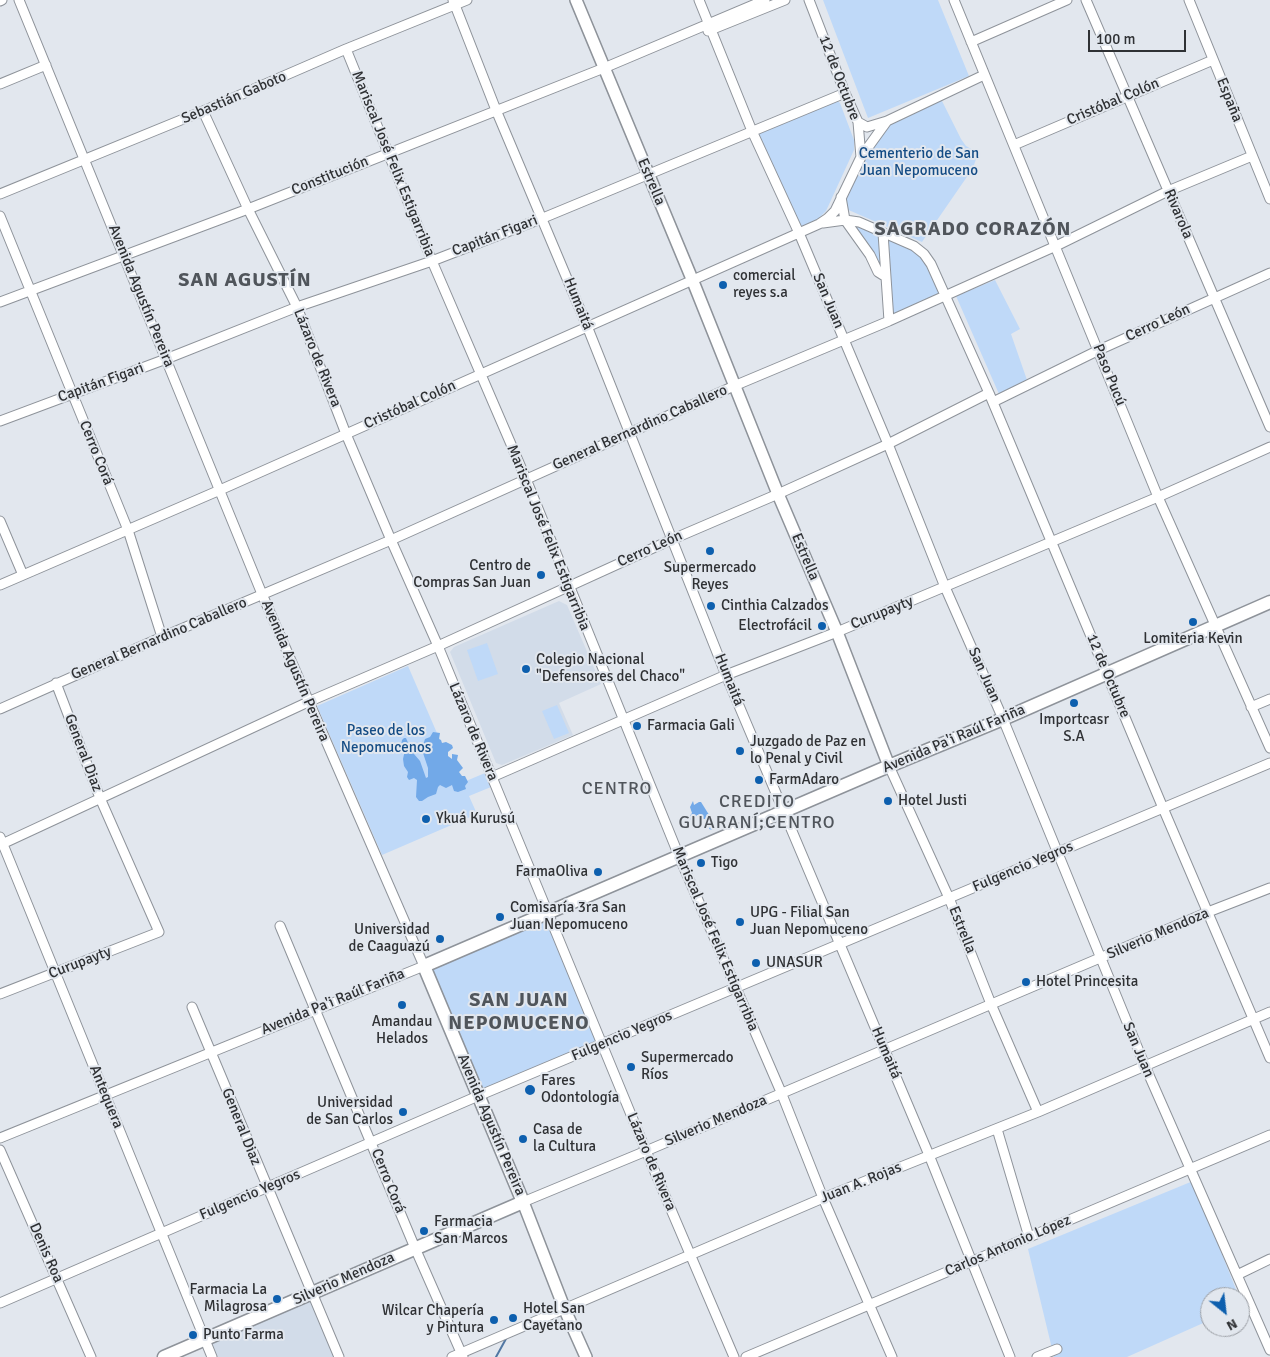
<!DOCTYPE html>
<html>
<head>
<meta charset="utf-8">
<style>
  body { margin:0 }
  #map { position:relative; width:1270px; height:1357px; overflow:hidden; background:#e2e7ee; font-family:Signika,sans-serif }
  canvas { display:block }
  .north { position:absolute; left:1200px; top:1287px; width:50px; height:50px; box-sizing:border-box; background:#e2e7ee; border:1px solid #9a9ea4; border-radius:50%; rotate:151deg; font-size:14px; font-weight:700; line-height:20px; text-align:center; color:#2f3134 }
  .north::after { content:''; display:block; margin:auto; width:18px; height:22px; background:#0d5fae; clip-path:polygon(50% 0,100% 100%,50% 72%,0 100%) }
  .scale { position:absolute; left:1088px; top:30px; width:98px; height:22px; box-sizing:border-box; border:2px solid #2f3134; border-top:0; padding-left:6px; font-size:15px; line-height:18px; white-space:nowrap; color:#2f3134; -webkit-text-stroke:4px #e2e7ee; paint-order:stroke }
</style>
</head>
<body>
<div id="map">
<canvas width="1270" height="1357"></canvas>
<div class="north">N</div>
<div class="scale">100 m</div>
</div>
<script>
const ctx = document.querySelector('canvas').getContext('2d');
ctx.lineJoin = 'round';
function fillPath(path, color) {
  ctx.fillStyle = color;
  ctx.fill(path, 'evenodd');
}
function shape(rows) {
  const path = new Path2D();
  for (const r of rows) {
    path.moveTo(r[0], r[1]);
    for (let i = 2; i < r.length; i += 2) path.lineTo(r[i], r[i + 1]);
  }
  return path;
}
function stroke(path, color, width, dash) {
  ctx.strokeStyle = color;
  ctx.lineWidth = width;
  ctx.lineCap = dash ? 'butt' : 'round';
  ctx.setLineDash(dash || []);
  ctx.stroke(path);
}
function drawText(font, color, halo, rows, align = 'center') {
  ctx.font = font + ' Signika,sans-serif';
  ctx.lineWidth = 4;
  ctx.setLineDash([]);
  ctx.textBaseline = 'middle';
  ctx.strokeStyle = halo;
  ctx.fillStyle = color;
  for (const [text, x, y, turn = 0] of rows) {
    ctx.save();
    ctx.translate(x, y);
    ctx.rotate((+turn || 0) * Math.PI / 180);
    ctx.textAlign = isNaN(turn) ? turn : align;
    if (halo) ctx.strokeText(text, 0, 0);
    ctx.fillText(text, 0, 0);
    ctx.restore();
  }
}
const built = shape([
  [559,601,567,605,601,684,559,703,573,735,502,765,496,763,450,652,454,647],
  [311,1296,335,1357,214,1357,207,1341]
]);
const green = shape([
  [823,0,938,0,969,76,868,118],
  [940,97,961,139,966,146,973,150,976,159,973,168,922,242,844,208,840,197,889,123],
  [836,100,840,103,854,140,854,150,826,211,818,219,800,228,758,134,760,131],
  [859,222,924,254,945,295,889,321,886,277,849,226],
  [995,280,1020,329,1011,334,1027,380,999,394,956,296],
  [487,643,498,674,478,681,467,650],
  [408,666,459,784,485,773,491,787,469,796,477,814,382,855,317,706],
  [557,705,569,733,554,739,542,711],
  [548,914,600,1044,479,1095,425,967],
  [1193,1181,1239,1297,1210,1297,1210,1320,1127,1357,1054,1357,1028,1249]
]);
const forest = shape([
  [433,732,440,733,439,739,441,740,442,743,446,742,452,745,453,748,448,752,448,756,452,759,452,754,458,755,457,760,463,768,459,772,462,776,465,776,468,782,465,786,466,789,458,792,454,791,452,785,446,788,440,785,438,787,436,794,428,797,422,801,419,801,416,797,417,780,414,778,409,780,407,777,408,772,404,766,403,759,405,750,401,746,402,740,404,738,406,738,409,745,414,747,416,746,417,749,414,754,420,761,426,778,428,777,428,768,423,753,423,745,425,739,430,737],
  [693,801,694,805,699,802,701,802,711,818,710,820,715,829,713,830,709,829,710,827,708,825,706,819,702,819,700,815,697,815,693,821,691,820,689,817,692,813,690,807]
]);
const stream = shape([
  [496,1357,507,1337]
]);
const minor = shape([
  [453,0,496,110,587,326,726,675,929,1155,1010,1357],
  [699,0,752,131,799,233,888,444,945,587,1003,719,1145,1066,1270,1350],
  [809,0,845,93,858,122,861,157],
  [954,0,1158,497,1270,748],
  [1086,0,1270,427],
  [1189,0,1270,199],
  [0,1,2,0],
  [708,31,785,0],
  [971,42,1067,0],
  [346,49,432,261,526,479,679,856,781,1092,823,1198,892,1357],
  [0,84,46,65],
  [203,111,248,209,297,307,346,434,391,540,438,646,646,1151,734,1357],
  [858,122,867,127,887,121,984,75],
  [1014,145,1213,60],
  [0,194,203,111,346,49,467,0],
  [841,197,845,220,870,255,878,272,886,277],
  [0,216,128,530,162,637],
  [823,223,845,220,859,222,914,246,924,254,931,264,989,393,1163,808,1270,1058],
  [883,233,889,321],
  [0,302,248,209,604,68,765,0],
  [993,402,1099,350,1270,273],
  [0,421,166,359,297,307,432,261,543,218,845,93],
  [0,521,23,575],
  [0,585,220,490,819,224,828,218,835,211,861,157,887,121],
  [1251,707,1270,699],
  [0,709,162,637,391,540,734,386,889,321,1056,246,1168,191,1252,156],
  [889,766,949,898,991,1004,1038,1112],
  [492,777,726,675,837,632,1158,497,1270,447],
  [0,837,212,1357],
  [0,845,308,702,438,646,673,539,778,494,888,444,989,393],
  [280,926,415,1248,463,1357],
  [0,994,159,932,100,798,56,683],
  [192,1007,339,1357],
  [997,1129,1029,1237],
  [0,1138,424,966,262,594,19,0],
  [0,1150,91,1357],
  [523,1202,646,1151,1208,912,1270,888],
  [1237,1275,1270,1259],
  [0,1303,478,1096,1270,763],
  [452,1357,823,1198,1038,1112,1270,1012],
  [746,1357,1270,1135],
  [1037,1357,1057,1349]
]);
const major = shape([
  [576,0,692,279,778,494,837,632,889,766],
  [523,1202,565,1310,586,1357]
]);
const highway = shape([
  [164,1357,523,1202,424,966,889,766,1003,719,1270,602]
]);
const markers = [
  [723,285,5,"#0d5fae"],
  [710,551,5,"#0d5fae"],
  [541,575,5,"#0d5fae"],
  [711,606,5,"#0d5fae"],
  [1193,622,5,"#0d5fae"],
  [822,626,5,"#0d5fae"],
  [526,669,5,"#0d5fae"],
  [1074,703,5,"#0d5fae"],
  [637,726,5,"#0d5fae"],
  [740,751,5,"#0d5fae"],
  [759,780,5,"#0d5fae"],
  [888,801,5,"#0d5fae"],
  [426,819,5,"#0d5fae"],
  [701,863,5,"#0d5fae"],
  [598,872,5,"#0d5fae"],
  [500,917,5,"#0d5fae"],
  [740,922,5,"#0d5fae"],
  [440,939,5,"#0d5fae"],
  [756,963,5,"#0d5fae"],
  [1026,982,5,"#0d5fae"],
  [402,1005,5,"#0d5fae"],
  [631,1067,5,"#0d5fae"],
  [530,1090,6,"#0d5fae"],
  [403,1112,5,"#0d5fae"],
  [523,1139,5,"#0d5fae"],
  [424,1231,5,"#0d5fae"],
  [277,1299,5,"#0d5fae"],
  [513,1318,5,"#0d5fae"],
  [494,1320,5,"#0d5fae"],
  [193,1335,5,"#0d5fae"]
];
const streetNames = [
  ["12 de Octubre",839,78,69],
  ["Sebastián Gaboto",234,98,-23],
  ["España",1229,100,68],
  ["Cristóbal Colón",1113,102,-23],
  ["Mariscal José Felix Estigarribia",393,164,68],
  ["Constitución",330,176,-22],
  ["Estrella",651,182,67],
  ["Rivarola",1178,214,67],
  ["Capitán Figari",495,236,-21],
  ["Avenida Agustín Pereira",141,296,68],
  ["San Juan",828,301,67],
  ["Humaitá",578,304,68],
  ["Cerro León",1158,323,-25],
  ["Lázaro de Rivera",317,358,68],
  ["Paso Pucú",1109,375,68],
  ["Capitán Figari",101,383,-20],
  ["Cristóbal Colón",410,405,-24],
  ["General Bernardino Caballero",640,428,-24],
  ["Cerro Corá",96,453,68],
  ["Mariscal José Felix Estigarribia",548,538,68],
  ["Cerro León",650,549,-24],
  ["Estrella",805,557,67],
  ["Curupayty",882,613,-22],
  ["General Bernardino Caballero",159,639,-23],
  ["Avenida Agustín Pereira",295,671,67],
  ["San Juan",984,675,66],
  ["12 de Octubre",1108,676,67],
  ["Humaitá",729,680,68],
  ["Lázaro de Rivera",473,732,67],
  ["Avenida Pa'i Raúl Fariña",954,739,-23],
  ["General Diaz",83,753,69],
  ["Fulgencio Yegros",1023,867,-23],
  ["Estrella",962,930,68],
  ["Silverio Mendoza",1158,934,-23],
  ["Mariscal José Felix Estigarribia",715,939,67],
  ["Curupayty",80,963,-21],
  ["Avenida Pa'i Raúl Fariña",333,1002,-22],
  ["Fulgencio Yegros",622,1036,-23],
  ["San Juan",1138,1050,67],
  ["Humaitá",886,1053,67],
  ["Antequera",106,1097,68],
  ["Silverio Mendoza",716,1121,-23],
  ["Avenida Agustín Pereira",491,1125,67],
  ["General Diaz",241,1127,68],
  ["Lázaro de Rivera",651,1162,67],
  ["Cerro Corá",388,1181,68],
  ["Juan A. Rojas",861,1183,-22],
  ["Fulgencio Yegros",250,1195,-23],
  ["Carlos Antonio López",1008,1246,-23],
  ["Denis Roa",46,1253,66],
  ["Silverio Mendoza",344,1279,-24]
];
const parkNames = [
  ["Cementerio de San",919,154],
  ["Juan Nepomuceno",919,171],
  ["Paseo de los",386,731],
  ["Nepomucenos",386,748]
];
const poiNames = [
  ["comercial",733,276],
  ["reyes s.a",733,293],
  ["Centro de",531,566,"right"],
  ["Compras San Juan",531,583,"right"],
  ["Supermercado",710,568,"center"],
  ["Reyes",710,585,"center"],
  ["Cinthia Calzados",721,606],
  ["Electrofácil",812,626,"right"],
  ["Lomiteria Kevin",1193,639,"center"],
  ["Colegio Nacional",536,660],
  ["\"Defensores del Chaco\"",536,677],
  ["Importcasr",1074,720,"center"],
  ["S.A",1074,737,"center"],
  ["Farmacia Gali",647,726],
  ["Juzgado de Paz en",750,742],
  ["lo Penal y Civil",750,759],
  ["FarmAdaro",769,780],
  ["Hotel Justi",898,801],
  ["Ykuá Kurusú",436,819],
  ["Tigo",711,863],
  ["FarmaOliva",588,872,"right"],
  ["Comisaría 3ra San",510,908],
  ["Juan Nepomuceno",510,925],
  ["UPG - Filial San",750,913],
  ["Juan Nepomuceno",750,930],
  ["Universidad",430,930,"right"],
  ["de Caaguazú",430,947,"right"],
  ["UNASUR",766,963],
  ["Hotel Princesita",1036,982],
  ["Amandau",402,1022,"center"],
  ["Helados",402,1039,"center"],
  ["Supermercado",641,1058],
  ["Ríos",641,1075],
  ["Fares",541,1081],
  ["Odontología",541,1098],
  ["Universidad",393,1103,"right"],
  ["de San Carlos",393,1120,"right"],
  ["Casa de",533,1130],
  ["la Cultura",533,1147],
  ["Farmacia",434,1222],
  ["San Marcos",434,1239],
  ["Farmacia La",267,1290,"right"],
  ["Milagrosa",267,1307,"right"],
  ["Hotel San",523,1309],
  ["Cayetano",523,1326],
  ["Wilcar Chapería",484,1311,"right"],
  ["y Pintura",484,1328,"right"],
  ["Punto Farma",203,1335]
];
const quarterNames = [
  ["CENTRO",617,789],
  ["CREDITO",757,802],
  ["GUARANÍ;CENTRO",757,823]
];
const districtNames = [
  ["SAGRADO CORAZÓN",973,230],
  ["SAN AGUSTÍN",245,281],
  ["SAN JUAN",519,1001],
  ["NEPOMUCENO",519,1024]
];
fillPath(built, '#d2dce9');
fillPath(green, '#bfd9f8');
fillPath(forest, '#72a9e8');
stroke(stream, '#5177a3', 2);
stroke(minor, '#8e939a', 11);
stroke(major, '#8e939a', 14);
stroke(highway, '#8e939a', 15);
stroke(minor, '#fff', 9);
stroke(major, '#fff', 11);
stroke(highway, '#fff', 12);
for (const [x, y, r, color] of markers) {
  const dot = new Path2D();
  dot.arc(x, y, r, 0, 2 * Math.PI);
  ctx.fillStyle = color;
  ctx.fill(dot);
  stroke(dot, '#e2e7ee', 2);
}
drawText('15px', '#2f3134', '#e2e7ee', streetNames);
drawText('15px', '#144c85', '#e2e7ee', parkNames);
drawText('15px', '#2f3134', '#e2e7ee', poiNames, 'left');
ctx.letterSpacing = '1px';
drawText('18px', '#50555b', '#e2e7ee', quarterNames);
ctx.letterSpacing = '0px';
ctx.letterSpacing = '1px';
drawText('bold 20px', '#50555b', '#e2e7ee', districtNames);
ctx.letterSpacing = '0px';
</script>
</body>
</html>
